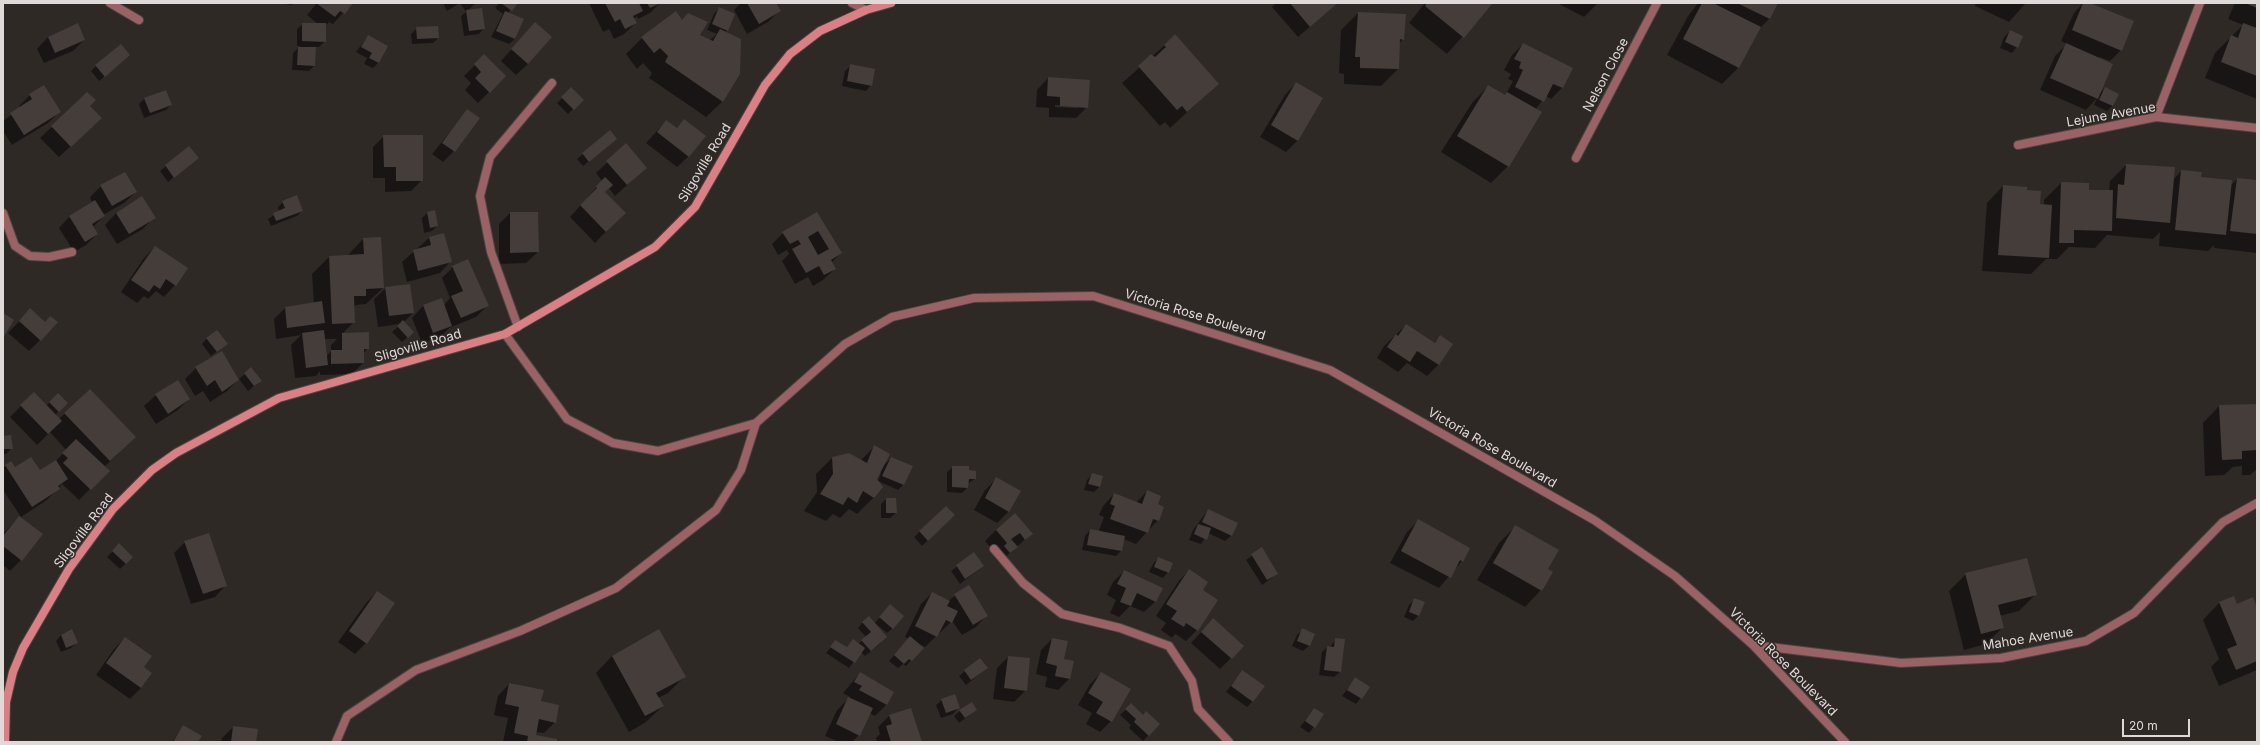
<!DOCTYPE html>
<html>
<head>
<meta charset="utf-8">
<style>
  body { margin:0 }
  #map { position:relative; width:2260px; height:745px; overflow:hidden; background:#2f2926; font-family:Inter,sans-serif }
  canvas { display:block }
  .frame { position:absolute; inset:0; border:4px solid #dfdad8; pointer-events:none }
  .scale { position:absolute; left:2122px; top:719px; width:68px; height:18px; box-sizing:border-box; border:2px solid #dfdad8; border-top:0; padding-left:5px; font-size:12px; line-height:14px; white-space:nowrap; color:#dfdad8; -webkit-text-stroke:3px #2f2926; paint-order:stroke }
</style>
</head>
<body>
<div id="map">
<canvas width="2260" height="745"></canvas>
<div class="frame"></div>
<div class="scale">20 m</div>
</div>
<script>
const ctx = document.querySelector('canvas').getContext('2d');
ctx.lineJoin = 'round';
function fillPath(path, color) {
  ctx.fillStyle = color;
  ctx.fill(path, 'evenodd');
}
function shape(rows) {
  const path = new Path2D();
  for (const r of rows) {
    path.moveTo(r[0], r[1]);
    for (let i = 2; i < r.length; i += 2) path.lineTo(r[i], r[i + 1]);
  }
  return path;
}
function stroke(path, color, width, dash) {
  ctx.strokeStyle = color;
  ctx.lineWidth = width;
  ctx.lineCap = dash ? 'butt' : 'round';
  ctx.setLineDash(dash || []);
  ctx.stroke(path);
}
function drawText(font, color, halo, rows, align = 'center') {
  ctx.font = font + ' Inter,sans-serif';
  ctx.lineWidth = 3;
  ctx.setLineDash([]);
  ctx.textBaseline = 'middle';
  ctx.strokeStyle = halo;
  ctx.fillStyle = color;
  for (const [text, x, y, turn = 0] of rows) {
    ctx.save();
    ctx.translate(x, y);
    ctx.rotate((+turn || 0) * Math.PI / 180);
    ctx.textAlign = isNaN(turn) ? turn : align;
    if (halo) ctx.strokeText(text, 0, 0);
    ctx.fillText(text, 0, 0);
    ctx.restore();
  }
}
const shadow = shape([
  [279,3,294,3,292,5],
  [317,3,352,3,333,24,329,22,325,26,325,41,319,47,315,47,314,66,309,71,292,70,293,53,300,46,297,46,297,29,303,24,318,24,307,15],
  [443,3,460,3,447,11],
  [460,3,476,3,467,11,484,28,479,34,464,36,461,16,466,12],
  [499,3,516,3,508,13,523,20,515,39,509,44,491,37,503,14,495,8],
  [589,3,672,3,660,3,650,13,638,19,637,16,634,19,636,23,624,34,614,39,609,29,603,32],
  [741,3,775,3,779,11,768,22,747,34,734,10],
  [1276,3,1338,3,1298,37,1272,7],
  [1425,3,1489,3,1491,4,1447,54,1409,23],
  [1557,3,1598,3,1584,17],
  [1698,3,1777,3,1769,19,1758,30,1739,67,1722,84,1667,55,1688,16],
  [1976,3,2026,3,2009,22,1975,6],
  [2083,3,2088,3,2121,50,2110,61,2099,57,2098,58,2099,94,2105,88,2118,94,2112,106,2107,111,2094,105,2097,98,2086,110,2040,90,2055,56,2067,44,2061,41,2074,13],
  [2235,3,2257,3,2257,99,2205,78,2215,53,2243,25,2228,19],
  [719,8,727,30,725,33,723,101,706,117,649,78,652,73,643,63,637,69,626,54,642,38,681,21,698,35,710,40,717,34,707,30,714,14],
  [1358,13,1403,39,1399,44,1398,69,1381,86,1344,84,1344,74,1339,73,1341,30],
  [417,28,438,38,433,43,412,44,411,34],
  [2010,31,2017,47,2012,53,2000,48,2004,37],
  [524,35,528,64,516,75,501,61],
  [368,36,387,46,378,63,373,68,364,64,367,58,356,52],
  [1175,36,1218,84,1170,128,1165,122,1160,126,1122,83],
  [48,37,84,40,73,51,44,63,37,49],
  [1523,44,1572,68,1562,88,1551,99,1546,96,1535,110,1508,166,1491,183,1441,152,1472,103,1488,86,1504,96,1506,94,1513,81,1508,79,1511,74,1504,70,1512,55],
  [484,56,489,92,478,103,465,90,471,83,464,76],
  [124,60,99,81,91,71,96,66],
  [851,65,871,85,866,91,842,86,845,71],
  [1048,78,1087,107,1076,118,1049,117,1049,108,1036,107,1037,90],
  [1055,105,1078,106,1078,108,1055,107],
  [1296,83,1322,99,1297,141,1286,152,1260,137,1285,95],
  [571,89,582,100,568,114,557,103],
  [87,93,89,129,59,157,40,138],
  [30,95,59,112,48,123,12,145,3,131,3,121,20,108,19,106],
  [144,99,171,105,166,110,144,118,139,104],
  [468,110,454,151,443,162,432,154],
  [684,120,689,156,677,167,646,143,666,121,676,129],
  [384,136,422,180,411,191,385,192,385,178,373,178,373,147],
  [610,144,583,166,577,159,583,154],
  [626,145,646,168,615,196,609,188,604,193,624,213,595,243,570,217,602,181,596,173],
  [188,148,197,158,168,182,160,171],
  [2126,165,2173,180,2181,171,2230,186,2237,179,2257,181,2257,253,2214,248,2214,245,2208,251,2159,246,2160,232,2153,239,2107,235,2095,248,2069,247,2057,259,2046,259,2031,274,1982,271,1987,203,2003,186,2026,191,2039,205,2044,206,2044,200,2061,183,2088,184,2088,190,2109,191,2110,181],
  [101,186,136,192,124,203,103,215,104,216,93,227,97,234,86,245,74,252,59,228,70,216,92,202,90,197],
  [142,198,154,217,143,229,117,244,105,225,116,213],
  [283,202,302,211,297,216,271,226,268,219,279,212,278,207],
  [434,212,437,226,432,231,424,233,422,218,427,213],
  [510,213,538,252,526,263,499,264,499,224],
  [817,213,841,253,831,263,835,269,823,280,813,286,808,277,795,284,782,261,789,254,787,250,778,255,772,244,783,233],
  [429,238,451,261,440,273,407,282,402,262],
  [363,239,383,288,366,304,356,305,353,308,354,322,342,334,368,348,363,354,363,363,352,374,320,375,320,371,316,376,295,378,291,345,301,335,276,339,274,319,285,308,314,304,312,274,329,257,347,256],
  [324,339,337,339,331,345,331,351,326,357],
  [155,247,175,285,164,297,156,291,148,299,144,296,137,303,121,292,144,258],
  [453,267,487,306,476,317,449,328,440,337,422,343,412,318,423,306,441,299,444,305,450,298,442,278],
  [386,288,413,313,404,322,413,332,402,342,392,332,401,324,378,327,374,299],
  [30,310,40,340,29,351,8,333],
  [1406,325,1434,343,1440,337,1451,344,1438,365,1427,376,1407,363,1398,372,1377,358,1384,346],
  [207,338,226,344,211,356,202,344],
  [196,368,238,380,227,391,210,402,203,391,195,396,185,379],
  [251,369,260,381,248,391,239,379],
  [89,390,118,454,104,467,108,471,79,500,62,484,47,500,21,517,3,490,3,468,11,462,15,468,39,471,55,462,66,450,50,432,37,445,10,417,34,393,46,406,58,394,67,403,55,415,59,419],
  [156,395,189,399,178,410,156,424,144,406],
  [2257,405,2257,469,2250,475,2242,475,2242,466,2233,467,2224,475,2205,476,2203,423,2219,406],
  [3,437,12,448,6,454,3,454],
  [875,446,884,465,891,458,904,484,898,490,878,481,874,497,857,514,849,509,840,518,833,514,826,521,804,511,817,492,816,474,832,458,861,460],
  [880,472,881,473,878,481,876,479],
  [953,467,967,471,975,479,967,484,967,488,962,493,947,492,947,472],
  [1092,475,1099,487,1094,492,1084,490,1087,480],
  [997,478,1009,511,997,523,974,510,985,490],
  [1147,491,1158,520,1136,544,1123,539,1121,551,1116,556,1082,550,1085,536,1090,530,1104,533,1099,530,1104,517,1099,515,1103,506,1114,494,1136,503],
  [886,499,896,513,890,518,881,518,881,504],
  [946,507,954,515,922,546,914,537],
  [1208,510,1237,524,1231,536,1225,541,1208,533,1201,544,1189,540,1193,530],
  [19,517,21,560,10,571,3,565,3,534],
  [1418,521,1462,561,1439,588,1390,563,1407,532],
  [1515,527,1547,570,1541,590,1525,607,1477,580,1499,543],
  [996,530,1031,534,999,563,994,557,997,555,985,541],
  [185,542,226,585,215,597,191,604,174,553],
  [119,545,132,557,120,569,107,557],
  [1262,549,1277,574,1262,585,1246,560],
  [974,554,983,566,960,584,951,571],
  [1158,558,1168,572,1163,578,1149,572,1153,564],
  [1189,570,1201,590,1197,630,1186,641,1175,634,1172,638,1161,630,1166,623,1156,616,1178,582],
  [1124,571,1156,601,1144,612,1130,606,1119,617,1110,613,1116,600,1107,595,1113,582],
  [1966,574,2036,594,2019,611,1999,616,2002,628,1986,644,1964,650,1949,591],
  [968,586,987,615,976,627,962,635,952,621,925,647,919,644,922,648,906,666,903,664,898,668,889,661,909,639,905,637,921,604,932,593,948,601],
  [377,592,366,643,355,654,338,642,366,603],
  [2234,597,2237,605,2257,610,2257,670,2219,686,2211,667,2219,659,2203,620,2219,603],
  [1415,599,1419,615,1413,621,1404,617,1409,605],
  [885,611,893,628,887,633,875,623,881,643,865,656,861,652,849,668,826,653,836,641,846,648,853,640,858,644,866,637,858,628,863,622,874,624],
  [1213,619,1243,646,1220,669,1191,643],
  [1303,629,1314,634,1309,646,1303,651,1292,646,1297,635],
  [71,631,77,642,71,648,61,652,56,641,61,635],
  [125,638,142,667,141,688,130,699,96,675,114,649],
  [1052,639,1063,660,1069,679,1058,690,1045,687,1047,677,1036,674,1041,650],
  [1336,639,1340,672,1334,677,1319,675,1322,652,1327,647,1330,647],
  [612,656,685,676,668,693,658,698,663,706,646,722,629,732,596,673],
  [1008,657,1029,659,1026,690,1014,702,993,699,997,668],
  [987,668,966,685,959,676,965,671],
  [1242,671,1253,701,1247,707,1226,692],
  [860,673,893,692,886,705,875,716,869,713,859,735,852,742,839,742,825,736,837,710,850,697,843,693],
  [1101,673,1111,721,1100,732,1086,724,1092,713,1078,705,1090,684],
  [1355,679,1369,687,1356,704,1342,696],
  [509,684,540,702,555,722,544,733,536,732,535,736,556,742,503,742,508,718,494,715,498,696],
  [942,700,958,708,953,714,941,718,936,705],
  [1131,705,1143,716,1159,724,1143,741,1129,728,1131,725,1120,715],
  [1314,709,1323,715,1309,733,1300,727],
  [976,710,959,723,954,716,960,711],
  [889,716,921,742,877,742,876,738,880,734,878,727],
  [183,726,197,742,172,742],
  [233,727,255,742,221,742,222,738]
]);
const building = shape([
  [316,3,353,3,345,14,340,11,335,17],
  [501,3,518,3,512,11],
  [605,3,639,3,643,11,633,16,637,23,625,29,620,19,615,22],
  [647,3,661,3,650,8],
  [747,3,776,3,781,11,759,24],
  [1290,3,1338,3,1310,27],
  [1427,3,1490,3,1492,4,1464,38,1425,6],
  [1702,3,1713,3,1761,27,1739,68,1683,39],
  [1737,3,1778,3,1770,19],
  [2083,3,2090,3,2134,21,2122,51,2072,30],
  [2245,3,2257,3,2257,8],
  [719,7,735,14,728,31,712,24],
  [482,8,485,29,469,31,466,10],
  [505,11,524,19,515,39,496,31],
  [676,11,682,20,688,13,708,22,700,35,713,41,720,29,741,39,740,74,723,102,665,62,668,56,660,48,654,53,641,37],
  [1358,12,1406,14,1404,40,1400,39,1399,69,1360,68,1360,57,1355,57],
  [535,22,552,37,528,64,511,49],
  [78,23,85,40,55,53,48,37],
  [302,23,326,23,326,42,302,41],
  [2243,23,2257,28,2257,76,2221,62,2231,35,2238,38],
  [438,26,439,38,417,39,416,27],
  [2010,30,2023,36,2018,48,2005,42],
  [1175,34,1219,84,1187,112,1182,106,1177,110,1138,66,1151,54,1155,57,1166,47,1164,45],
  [368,35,388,46,379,63,369,58,372,53,361,47],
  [1523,43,1573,68,1563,88,1553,84,1544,102,1515,87,1523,70,1519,68,1521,62,1514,59],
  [2066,43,2113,64,2098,99,2050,78],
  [121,44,130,55,105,77,95,65],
  [298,47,316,47,315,66,297,65],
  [484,54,506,76,490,93,475,78,481,72,474,64],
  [850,64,875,69,872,86,847,81],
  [1048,77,1090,80,1088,108,1060,106,1060,97,1047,96],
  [1296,82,1323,98,1298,141,1271,125],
  [44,85,61,112,24,135,10,113,32,99,29,94],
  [1488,85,1505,95,1507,92,1542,112,1509,167,1457,136],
  [571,87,584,100,574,110,561,97],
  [2105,87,2119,94,2113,106,2099,100],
  [166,90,172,105,150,113,144,98],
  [87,92,96,100,90,106,102,118,71,147,51,126],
  [467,109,480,118,455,152,442,143],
  [684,119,706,136,689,157,657,132,666,120,677,128],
  [610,130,617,139,589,162,582,153],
  [383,135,423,135,423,181,396,181,396,167,384,167],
  [626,143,647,168,627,185,606,161],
  [189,146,199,158,174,178,165,165],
  [2126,164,2175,167,2170,223,2116,218,2118,184,2124,185],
  [2181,170,2202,172,2201,177,2232,180,2226,235,2175,230],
  [125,172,137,192,112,206,100,185],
  [605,177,613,185,605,192,626,213,606,232,580,205,597,188,596,186],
  [2237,178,2257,180,2257,234,2230,231],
  [2061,182,2089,183,2089,190,2113,190,2112,231,2074,230,2074,243,2059,243],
  [2003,185,2027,187,2027,190,2041,191,2040,204,2052,205,2049,258,1998,255],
  [297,195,303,211,276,221,273,213,285,208,282,201],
  [142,196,156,218,129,234,116,213],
  [95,200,105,216,92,224,98,234,85,242,69,216],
  [435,210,438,226,430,228,427,212],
  [510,212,538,212,539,252,510,253],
  [817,212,842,253,831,260,836,269,824,275,819,266,806,273,792,249,801,244,798,240,790,244,782,232],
  [818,231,829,249,818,255,808,237],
  [444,233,452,262,418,271,413,250,431,245,429,237],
  [381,237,384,288,366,289,366,296,354,296,355,323,332,324,329,256,364,254,363,238],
  [155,246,188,268,176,286,166,279,160,289,154,285,149,292,131,280],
  [468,259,489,306,461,318,451,296,463,291,452,266],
  [410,284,414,313,389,316,385,287],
  [442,298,452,326,433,333,423,305],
  [322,301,325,323,287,328,285,307],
  [30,308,45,322,50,316,58,322,41,341,19,321],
  [3,313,14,320,3,338],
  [403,320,414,332,408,338,397,326],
  [1406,324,1435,343,1440,335,1453,344,1439,365,1417,351,1410,362,1387,347,1396,334,1398,336],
  [217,330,228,344,217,352,206,338],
  [324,330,328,365,306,368,302,333],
  [369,332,369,349,364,349,364,363,331,364,331,350,342,350,342,333],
  [222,351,239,380,222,392,215,380,207,386,195,367],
  [251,367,262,381,254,386,244,373],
  [178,380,190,399,168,414,155,394],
  [90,389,136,437,110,461,64,413],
  [34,392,62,421,48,434,20,405],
  [58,393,68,403,59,412,49,402],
  [2257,404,2257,450,2242,451,2242,459,2222,460,2219,405],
  [11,435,13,449,3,449,3,436],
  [76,439,110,471,91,490,63,463,68,458,62,453],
  [874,445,890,454,877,479,883,487,874,498,863,491,857,503,848,497,843,505,820,494,833,474,832,457,849,453,867,463],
  [31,457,40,470,56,460,68,479,58,486,60,489,32,507,5,465,11,461,15,467],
  [891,457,913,466,904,485,882,476],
  [952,466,969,466,969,470,976,471,976,479,969,479,968,488,952,487],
  [1092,473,1103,476,1100,487,1088,484],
  [996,477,1021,491,1009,512,985,498],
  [1147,490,1161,496,1158,504,1164,507,1159,521,1153,519,1148,533,1110,519,1115,506,1110,504,1114,493,1142,504],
  [886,498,896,498,897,513,886,513],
  [946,506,955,515,928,541,919,531],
  [1208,509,1238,523,1232,536,1202,522],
  [1015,513,1033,534,1025,540,1020,533,1011,539,1018,547,1010,553,1004,546,1007,543,996,530],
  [19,516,43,534,22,561,3,546,3,536],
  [1418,519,1470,548,1463,562,1460,560,1451,578,1401,551],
  [1198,524,1211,528,1207,540,1194,534],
  [1515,525,1559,550,1548,569,1553,572,1542,591,1493,563],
  [1090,529,1125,536,1122,551,1087,545],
  [209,533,227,586,203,594,184,541],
  [119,543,133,557,126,564,112,551],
  [1262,547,1278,574,1267,580,1251,554],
  [974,552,984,566,965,579,956,565],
  [1158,557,1173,563,1169,573,1154,567],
  [2027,558,2037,595,1998,605,2004,628,1981,634,1965,573],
  [1189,569,1208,582,1203,590,1218,600,1198,631,1186,623,1184,627,1171,619,1177,611,1166,604],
  [1124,570,1163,588,1156,602,1137,593,1131,606,1120,602,1126,588,1117,584],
  [969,585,988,616,973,625,954,594],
  [377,591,395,603,367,644,349,631],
  [932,592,950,601,947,606,958,611,952,623,946,620,937,637,915,626],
  [2234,596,2237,604,2253,597,2257,608,2257,661,2236,670,2227,649,2237,645,2219,602],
  [1414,598,1425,602,1419,616,1409,612],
  [890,604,904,616,893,629,879,617],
  [869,616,887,637,871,651,861,640,871,632,862,622],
  [1213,618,1244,646,1232,659,1201,632],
  [1302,628,1315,634,1310,646,1297,641],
  [72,629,78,643,66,648,61,635],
  [659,629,686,677,656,693,664,706,645,716,612,656],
  [910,636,924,648,912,661,909,659,904,664,894,655],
  [125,637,152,656,144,667,152,673,141,688,106,663],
  [1052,638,1068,641,1064,659,1074,661,1070,679,1055,676,1057,666,1046,663],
  [1335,638,1345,639,1341,672,1324,670,1327,646,1334,647],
  [853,639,865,648,855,663,830,647,835,640,847,647],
  [1008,656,1030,658,1027,691,1004,688],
  [980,658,988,668,971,680,964,670],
  [1242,670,1265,686,1253,702,1231,686],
  [860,672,894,692,887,705,859,690,862,686,854,682],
  [1101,672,1131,689,1112,722,1096,713,1103,702,1088,693],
  [1355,677,1370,687,1362,699,1347,690],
  [509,683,544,690,541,701,559,705,556,723,539,719,536,735,557,739,557,742,527,742,528,736,514,733,519,707,505,704],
  [955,694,960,708,946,713,941,699],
  [848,697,873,708,860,736,836,724],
  [972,702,977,710,965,718,959,710],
  [1131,703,1143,715,1146,711,1160,724,1149,736,1134,722,1136,719,1125,709],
  [911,708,922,742,891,742,886,726,892,724,889,715],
  [1314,708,1324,714,1315,728,1305,721],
  [183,725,202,736,198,742,173,742],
  [233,726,258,729,256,742,231,742]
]);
const street = shape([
  [110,3,139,20],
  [852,3,866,10],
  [2156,117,2200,3],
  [2018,145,2156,117,2257,128],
  [1576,158,1657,3],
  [3,213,15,246,30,256,49,257,72,252],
  [518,327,491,252,480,196,490,157,552,83],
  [505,334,567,419,613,443,658,451,756,423,845,344,892,317,974,298,1093,296,1330,370,1594,520,1675,576,1753,645,1845,742],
  [994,549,1023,583,1062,614,1120,628,1169,646,1192,681,1198,709,1229,742],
  [1753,645,1901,663,2001,658,2086,641,2134,613,2223,522,2257,503],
  [336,742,347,716,416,670,520,631,616,588,716,510,741,470,756,423]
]);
const secondary = shape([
  [5,742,6,702,13,672,23,648,69,569,113,509,152,470,176,453,279,398,505,334,655,247,695,207,765,85,790,54,820,31,866,10,891,3]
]);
const streetNames = [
  ["Nelson Close",1606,75,-62],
  ["Lejune Avenue",2111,115,-10],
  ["Sligoville Road",705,163,-59],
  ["Victoria Rose Boulevard",1195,315,17],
  ["Sligoville Road",418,346,-16],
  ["Victoria Rose Boulevard",1492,448,30],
  ["Sligoville Road",84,531,-53],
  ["Mahoe Avenue",2028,639,-9],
  ["Victoria Rose Boulevard",1783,662,45]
];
fillPath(shadow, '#0007');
fillPath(building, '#443d3a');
stroke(street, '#4b4542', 10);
stroke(secondary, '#4b4542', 10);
stroke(street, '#9a6264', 8);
stroke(secondary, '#da8084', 8);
drawText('13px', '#dfdad8', '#2f2926', streetNames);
</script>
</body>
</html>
